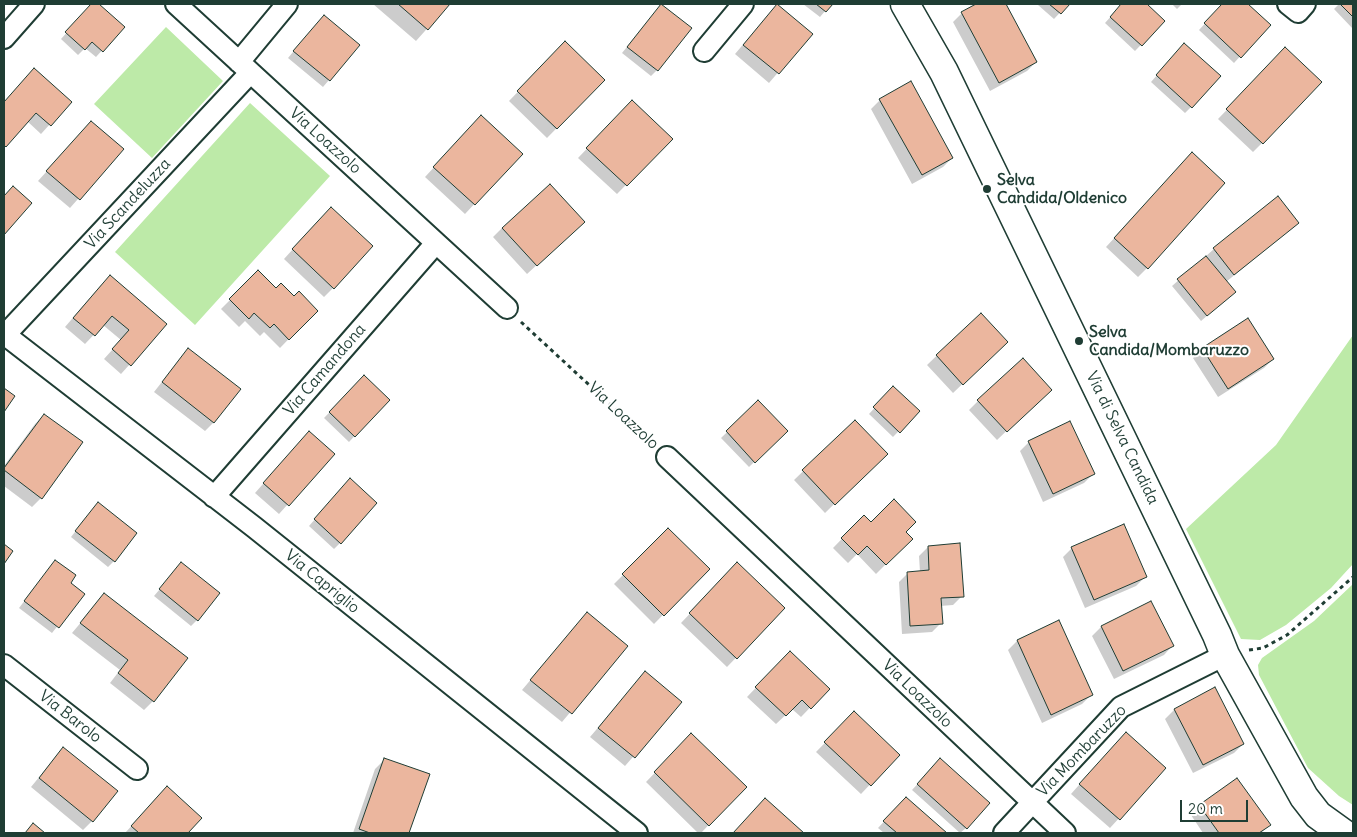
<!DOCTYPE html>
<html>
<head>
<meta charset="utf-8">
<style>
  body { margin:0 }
  #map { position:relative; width:1357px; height:837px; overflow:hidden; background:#fff; font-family:Delius,sans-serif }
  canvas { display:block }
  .frame { position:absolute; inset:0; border:5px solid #1f3d34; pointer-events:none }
  .scale { position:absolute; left:1180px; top:800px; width:68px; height:22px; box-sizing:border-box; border:2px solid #1f3d34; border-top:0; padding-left:6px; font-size:15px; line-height:18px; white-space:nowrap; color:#1f3d34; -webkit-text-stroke:4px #fff; paint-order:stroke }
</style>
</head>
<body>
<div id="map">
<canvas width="1357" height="837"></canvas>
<div class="frame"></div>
<div class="scale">20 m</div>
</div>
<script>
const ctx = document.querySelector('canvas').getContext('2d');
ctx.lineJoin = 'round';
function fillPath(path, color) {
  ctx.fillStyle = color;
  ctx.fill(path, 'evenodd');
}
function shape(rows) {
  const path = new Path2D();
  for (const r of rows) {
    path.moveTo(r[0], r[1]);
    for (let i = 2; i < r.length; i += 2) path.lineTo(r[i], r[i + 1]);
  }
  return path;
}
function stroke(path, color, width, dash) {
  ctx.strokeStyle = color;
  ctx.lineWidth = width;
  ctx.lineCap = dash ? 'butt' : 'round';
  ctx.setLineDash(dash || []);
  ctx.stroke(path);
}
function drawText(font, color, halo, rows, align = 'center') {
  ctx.font = font + ' Delius,sans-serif';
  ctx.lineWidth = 4;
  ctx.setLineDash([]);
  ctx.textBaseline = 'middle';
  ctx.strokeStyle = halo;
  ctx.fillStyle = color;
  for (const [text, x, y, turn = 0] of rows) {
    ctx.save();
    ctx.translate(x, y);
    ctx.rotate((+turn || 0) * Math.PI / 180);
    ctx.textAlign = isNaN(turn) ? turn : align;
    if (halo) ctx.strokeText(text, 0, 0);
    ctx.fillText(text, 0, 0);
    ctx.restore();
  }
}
const green = shape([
  [166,27,223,81,152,158,94,104],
  [250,103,330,176,195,325,115,252],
  [1353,335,1353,564,1331,588,1286,625,1260,640,1241,639,1186,529,1276,445],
  [1353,584,1353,805,1339,796,1308,768,1259,675,1258,665,1262,658,1314,621]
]);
const shadow = shape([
  [92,4,97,4,123,27,96,57,85,48,78,55,61,39],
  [373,4,449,4,416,41],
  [803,4,831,4,820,17],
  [978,4,1005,4,1036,62,1027,71,990,91,953,22,962,13],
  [1039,4,1068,4,1054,19,1038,5],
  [1122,4,1145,4,1164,21,1135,51,1105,23],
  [1172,4,1182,4,1177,9],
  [1223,4,1246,4,1269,25,1234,63,1199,30],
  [1339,4,1353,4,1353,29,1334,9],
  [656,11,657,70,651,76,622,53],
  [768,15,811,34,769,83,735,54],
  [318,22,359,45,323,87,288,58],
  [565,43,604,80,547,138,509,101],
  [1178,51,1191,107,1185,113,1151,82],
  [1277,58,1262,143,1253,152,1218,119],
  [25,79,70,102,41,134,27,121,4,148,4,103],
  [880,100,952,158,943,167,912,184,871,109],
  [623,111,671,139,617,194,578,158],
  [91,122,122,149,70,208,38,181],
  [472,126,521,154,465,214,425,177],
  [1183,163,1147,268,1138,277,1106,247],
  [322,217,333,288,324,297,284,259],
  [502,228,574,231,527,274,493,237],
  [1288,231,1226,282,1228,298,1201,321,1172,286,1214,249],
  [258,272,276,290,294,298,316,311,280,348,264,332,260,336,245,321,239,327,221,309],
  [101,285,166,324,121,374,104,359,121,340,103,325,85,344,65,327],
  [980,314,997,351,953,393,927,365],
  [1247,320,1273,359,1264,368,1218,397,1193,358,1202,349],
  [188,350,214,422,205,431,154,392,180,359],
  [364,377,388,400,349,442,324,418],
  [893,388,918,411,893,437,869,414],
  [1041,398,997,440,969,410,978,401],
  [758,402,786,431,749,467,721,438],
  [44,415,41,498,32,507,4,486,4,466,35,424],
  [855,421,886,453,825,513,794,480],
  [300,442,333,454,279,514,255,493],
  [1029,442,1093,474,1084,483,1043,502,1020,451],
  [344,486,340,543,334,549,309,526],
  [92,510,114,561,108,567,71,537],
  [864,516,871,523,904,532,911,539,876,574,857,554,848,563,833,548],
  [668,530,708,569,654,624,614,584],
  [928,547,962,596,953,605,940,606,941,623,932,632,902,634,899,582,908,573,920,572,919,556],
  [1072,548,1145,577,1136,586,1085,608,1063,557],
  [55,561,69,583,83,594,52,633,19,608],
  [737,564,783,609,727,667,681,623],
  [176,570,197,620,191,626,154,596],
  [104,595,153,701,144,710,110,683,120,670,72,633],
  [1151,602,1173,645,1164,655,1114,679,1092,636,1101,627],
  [587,613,626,646,562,722,522,690],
  [1058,622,1091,695,1082,704,1042,723,1008,650,1017,641],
  [790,652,828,689,801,717,792,709,776,724,747,697],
  [637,682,681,702,625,766,590,737],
  [1174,710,1243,744,1234,753,1193,773,1165,719],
  [854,713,898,755,861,794,816,752],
  [691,735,745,787,701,833,698,833,646,782],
  [1117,742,1165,768,1110,828,1071,794],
  [63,748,92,821,83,830,31,787],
  [384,760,429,775,408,833,353,833,375,769],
  [934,766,966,828,960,833,912,790],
  [1237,779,1269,825,1261,833,1203,833,1191,815,1200,806],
  [158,797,200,818,187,833,125,833],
  [906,798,945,833,884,833,878,828],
  [765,800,802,833,734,833]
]);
const building = shape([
  [91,4,99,4,125,27,103,52,92,42,85,50,65,32,91,4],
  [398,4,450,4,428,30,398,4],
  [661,4,692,28,658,71,627,47,661,4],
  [777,4,813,34,779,74,743,45,777,4],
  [816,4,833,4,826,12,816,4],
  [976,4,1006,4,1037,62,999,83,961,12,976,4],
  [1049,4,1070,4,1061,14,1049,4],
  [1121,4,1147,4,1165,21,1142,46,1110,17,1121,4],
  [1222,4,1248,4,1271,25,1241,58,1204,23,1222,4],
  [1340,4,1353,4,1353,17,1340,4],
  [324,15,360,45,330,81,293,51,324,15],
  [565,41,605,80,557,129,517,91,565,41],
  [1184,43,1221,76,1192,108,1156,75,1184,43],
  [1285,47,1322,82,1263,144,1226,109,1285,47],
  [34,68,72,102,51,126,36,113,6,147,4,145,4,102,34,68],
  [911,81,953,158,922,175,879,99,911,81],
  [632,100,673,139,627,186,586,148,632,100],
  [481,115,523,154,475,205,433,167,481,115],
  [91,121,124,149,80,200,46,171,91,121],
  [1192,152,1225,183,1148,269,1114,238,1192,152],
  [550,184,585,222,537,266,502,228,550,184],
  [13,186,32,203,4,235,4,196,13,186],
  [1278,196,1299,223,1234,275,1213,248,1278,196],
  [331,207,373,246,334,289,292,249,331,207],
  [1206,256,1236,292,1207,316,1177,279,1206,256],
  [258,270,276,288,281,283,294,296,299,291,318,311,289,340,274,324,270,328,254,313,249,319,229,299,258,270],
  [110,275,167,324,131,366,112,349,129,330,112,316,95,336,73,318,110,275],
  [981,313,1008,342,963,385,936,355,981,313],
  [1248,318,1274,359,1228,389,1202,348,1248,318],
  [188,348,241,389,214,423,162,382,188,348],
  [1023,358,1052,390,1007,432,977,400,1023,358],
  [364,375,390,400,355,437,329,412,364,375],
  [893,386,920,411,900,433,873,407,893,386],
  [4,388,15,396,4,412,4,388],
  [758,400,788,431,755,463,726,431,758,400],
  [44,414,83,442,42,499,4,470,4,468,44,414],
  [855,420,888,454,835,505,802,470,855,420],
  [1070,421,1095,474,1053,494,1028,441,1070,421],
  [309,431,335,454,289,506,263,483,309,431],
  [350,478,377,503,341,544,314,519,350,478],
  [894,499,916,522,906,532,913,539,886,565,867,546,858,555,841,538,864,515,871,522,894,499],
  [98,502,137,533,115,562,75,531,98,502],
  [1124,524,1147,577,1094,600,1071,547,1124,524],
  [668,528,710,569,664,616,622,574,668,528],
  [960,543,964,597,941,598,943,624,910,626,907,572,929,570,928,546,960,543],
  [4,544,13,551,4,564,4,544],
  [55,560,76,575,71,583,85,594,59,628,24,601,55,560],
  [181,562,220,593,198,621,159,589,181,562],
  [737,562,785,608,737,659,689,613,737,562],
  [104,593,188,658,154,702,118,673,128,660,80,623,104,593],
  [1151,601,1174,646,1123,671,1101,626,1151,601],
  [587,612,628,646,572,714,530,680,587,612],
  [1059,620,1093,695,1051,715,1017,640,1059,620],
  [790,651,830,689,811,709,802,700,786,716,755,687,790,651],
  [645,671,682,702,635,758,598,728,645,671],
  [1215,687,1244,744,1203,765,1174,709,1215,687],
  [854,711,900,755,871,786,824,742,854,711],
  [1126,732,1166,768,1120,820,1079,784,1126,732],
  [691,733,747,787,709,826,654,772,691,733],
  [63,747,118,791,93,822,39,778,63,747],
  [384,758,430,774,409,833,370,833,359,829,384,758],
  [940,758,990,803,967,829,917,784,940,758],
  [1237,778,1271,825,1259,833,1219,833,1199,805,1237,778],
  [167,786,202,818,188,833,139,833,131,826,167,786],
  [906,797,947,833,897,833,883,821,906,797],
  [765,798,804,833,733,833,765,798],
  [33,823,45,833,25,833,33,823]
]);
const path = shape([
  [521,322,652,443],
  [1249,650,1263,648,1287,635,1353,577]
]);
const street = shape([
  [176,4,507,308],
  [1288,4,1298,12,1305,4],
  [4,38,34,4],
  [704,51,743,4],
  [239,62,287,4],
  [4,334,254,527,637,833],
  [5,335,250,73],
  [667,457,1065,833],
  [214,497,436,243],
  [4,665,137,769],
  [1004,833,1121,707,1225,655]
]);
const secondary = shape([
  [905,4,944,72,1217,635,1225,655,1304,797,1318,815,1343,833]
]);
const markers = [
  [987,189,5,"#1f3d34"],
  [1079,341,5,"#1f3d34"]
];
const streetNames = [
  ["Via Loazzolo",325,141,42],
  ["Via Scandeluzza",128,204,-47],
  ["Via Camandona",325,370,-49],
  ["Via Loazzolo",623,416,43],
  ["Via di Selva Candida",1122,438,64],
  ["Via Capriglio",322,582,39],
  ["Via Loazzolo",917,694,44],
  ["Via Barolo",70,717,38],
  ["Via Mombaruzzo",1082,751,-46]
];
const poiNames = [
  ["Selva",997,180],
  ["Candida/Oldenico",997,198],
  ["Selva",1089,332],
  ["Candida/Mombaruzzo",1089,350]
];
fillPath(green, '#bdeaa8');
fillPath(shadow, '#0003');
fillPath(building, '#ebb69e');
stroke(building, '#1f3d34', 1);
stroke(street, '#1f3d34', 24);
stroke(secondary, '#1f3d34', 31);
stroke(path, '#1f3d34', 3, [4, 4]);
stroke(street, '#fff', 20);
stroke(secondary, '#fff', 28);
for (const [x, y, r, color] of markers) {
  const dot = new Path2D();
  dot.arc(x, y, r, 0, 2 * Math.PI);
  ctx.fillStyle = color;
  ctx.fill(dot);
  stroke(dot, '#fff', 2);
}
drawText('16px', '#1f3d34', '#fff', streetNames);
drawText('bold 16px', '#1f3d34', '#fff', poiNames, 'left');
</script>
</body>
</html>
